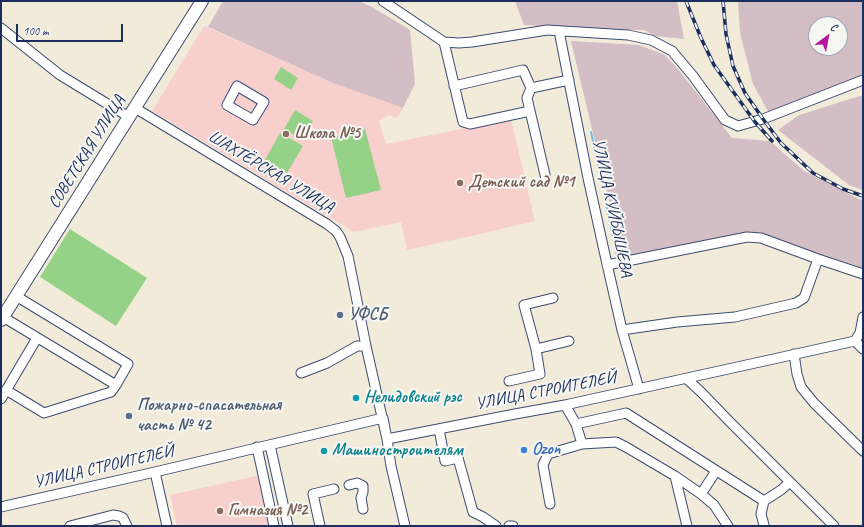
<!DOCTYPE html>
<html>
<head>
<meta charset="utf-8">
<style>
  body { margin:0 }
  #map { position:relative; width:864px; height:527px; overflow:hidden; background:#f2ebda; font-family:Caveat,sans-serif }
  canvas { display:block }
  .frame { position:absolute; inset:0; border:2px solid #1b2f5e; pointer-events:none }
  .north { position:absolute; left:808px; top:16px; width:40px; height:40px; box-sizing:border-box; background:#f6f6f2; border:1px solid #9ea6b7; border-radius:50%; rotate:32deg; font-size:11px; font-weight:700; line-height:16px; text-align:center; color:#1b2f5e }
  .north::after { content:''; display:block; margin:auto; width:14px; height:18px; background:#b5179e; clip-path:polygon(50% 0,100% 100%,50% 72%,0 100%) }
  .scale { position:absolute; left:16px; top:24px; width:107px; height:18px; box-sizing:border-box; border:2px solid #1b2f5e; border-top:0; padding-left:5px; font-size:12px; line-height:14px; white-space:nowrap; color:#1b2f5e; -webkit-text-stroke:3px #f6f6f2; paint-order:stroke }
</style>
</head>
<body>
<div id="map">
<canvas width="864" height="527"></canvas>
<div class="frame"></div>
<div class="north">С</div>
<div class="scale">100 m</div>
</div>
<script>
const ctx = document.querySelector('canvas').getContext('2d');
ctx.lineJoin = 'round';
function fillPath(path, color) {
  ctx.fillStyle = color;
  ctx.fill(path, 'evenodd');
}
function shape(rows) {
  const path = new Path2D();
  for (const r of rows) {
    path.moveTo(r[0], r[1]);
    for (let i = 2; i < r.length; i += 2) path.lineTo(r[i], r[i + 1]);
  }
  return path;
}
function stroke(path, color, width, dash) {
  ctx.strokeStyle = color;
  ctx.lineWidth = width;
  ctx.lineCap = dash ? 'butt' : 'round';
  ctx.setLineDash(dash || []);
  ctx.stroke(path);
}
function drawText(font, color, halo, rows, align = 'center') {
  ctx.font = font + ' Caveat,sans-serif';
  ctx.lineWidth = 4;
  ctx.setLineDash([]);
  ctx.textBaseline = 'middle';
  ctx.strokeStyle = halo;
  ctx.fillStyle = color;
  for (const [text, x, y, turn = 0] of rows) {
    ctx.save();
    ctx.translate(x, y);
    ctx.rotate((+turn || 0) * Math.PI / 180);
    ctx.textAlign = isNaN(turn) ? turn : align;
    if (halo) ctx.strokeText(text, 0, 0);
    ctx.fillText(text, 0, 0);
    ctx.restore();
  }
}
const built = shape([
  [204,26,333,83,403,108,397,118,390,115,379,121,386,144,511,119,535,221,476,235,407,250,401,222,354,232,152,111],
  [260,475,271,526,177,526,170,495]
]);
const industrial = shape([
  [223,1,359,1,372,7,410,30,415,84,403,108,333,83,208,27],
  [515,1,677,1,684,39,655,36,644,30,601,30,524,25],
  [738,1,863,1,863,79,769,113,753,84,740,33],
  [816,24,840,24,840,48,816,48],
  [571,41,639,45,665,55,678,69,732,138,770,141,804,171,863,201,863,271,755,233,736,235,623,259],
  [863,95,863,190,849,185,778,130,799,115]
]);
const green = shape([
  [281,67,298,78,291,90,274,79],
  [295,110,313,121,302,140,284,129],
  [365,129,381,190,346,198,331,137],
  [280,133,303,146,287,173,265,160],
  [70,229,147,278,116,326,40,277]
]);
const stream = shape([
  [591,132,603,186],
  [604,194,617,255]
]);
const minor = shape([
  [383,1,444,42,459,43,472,42,547,30,628,35,651,40,672,51,693,76,725,120,738,126,763,119,863,80],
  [1,28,60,75,129,117],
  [559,31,588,178,605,255,622,330,639,389],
  [444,42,463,122,470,124,530,111],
  [237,86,264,102,253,120,227,105,237,86],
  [454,86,523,70,531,88],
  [135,108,327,224,336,231,340,237,348,256,366,346,387,439,391,466,405,526],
  [546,179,527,98,531,88,569,80],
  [607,265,747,237,761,238,818,259,863,274],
  [3,317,116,385,128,364,16,296],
  [863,317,860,333,855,341,863,349],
  [622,330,677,322,735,317,796,303,804,298,818,259],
  [536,349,569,341],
  [794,354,797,374,801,387,814,403,863,451],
  [301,373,327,363,357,346,366,346],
  [687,379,702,393,728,420,834,526],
  [509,381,540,374,536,349,524,305,553,298],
  [6,390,44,413,111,392,116,385],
  [1,399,37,338],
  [565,405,576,424,626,413,764,501],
  [439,429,445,461,458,458,473,512,483,517,496,526],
  [582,444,616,442,626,447,675,476,701,494,714,505,728,526],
  [270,445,288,526],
  [257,447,274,526],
  [155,472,167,526],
  [675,476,687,526],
  [349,485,357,483,363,486,363,492,361,498,363,509],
  [701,494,716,471],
  [550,504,543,465,548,454,582,444,576,424],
  [1,507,155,472,383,418,387,439,515,414,565,405,855,341],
  [764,525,761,514,764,501,781,490,790,482],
  [70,526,113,515,119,516,123,518,127,526],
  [320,526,313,494,334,489],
  [509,526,513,526]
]);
const major = shape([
  [1,320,202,1]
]);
const rail = shape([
  [686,1,701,38,714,65,755,122,772,141],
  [723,1,726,34,733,66,745,93,763,119,781,143,813,173,843,189,863,196]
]);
const markers = [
  [286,134,4,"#8d6e63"],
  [460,183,4,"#8d6e63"],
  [340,315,4,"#5c6f8a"],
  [356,398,4,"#0f9aa8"],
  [129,416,4,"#5c6f8a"],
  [524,450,4,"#3f7fe0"],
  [324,451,4,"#0f9aa8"],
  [220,511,4,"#8d6e63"]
];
const educationNames = [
  ["Школа №5",294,134],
  ["Детский сад №1",468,183],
  ["Гимназия №2",228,511]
];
const streetNames = [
  ["СОВЕТСКАЯ УЛИЦА",87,152,-58],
  ["ШАХТЁРСКАЯ УЛИЦА",271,172,31],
  ["УЛИЦА КУЙБЫШЕВА",612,208,78],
  ["УЛИЦА СТРОИТЕЛЕЙ",546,391,-11],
  ["УЛИЦА СТРОИТЕЛЕЙ",104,467,-13]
];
const serviceNames = [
  ["УФСБ",348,315],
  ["Пожарно-спасательная",137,406],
  ["часть № 42",137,426]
];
const cultureNames = [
  ["Нелидовский рэс",364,398],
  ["Машиностроителям",332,451]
];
const shopNames = [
  ["Ozon",532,450]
];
fillPath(built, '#f7d0ce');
fillPath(industrial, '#d2bec4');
fillPath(green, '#95d186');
stroke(stream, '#6dbde8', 2);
stroke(minor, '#3b4b71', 11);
stroke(major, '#3b4b71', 14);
stroke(minor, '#fff', 9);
stroke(major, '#fff', 12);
stroke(rail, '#1b2f5e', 3.5);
stroke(rail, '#f6f6f2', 2, [6]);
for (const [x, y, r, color] of markers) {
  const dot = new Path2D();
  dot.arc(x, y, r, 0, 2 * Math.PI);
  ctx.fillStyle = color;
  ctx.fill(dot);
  stroke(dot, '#f6f6f2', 1.5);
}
drawText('bold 17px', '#785e54', '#f6f6f2', educationNames, 'left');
drawText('17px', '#1b2f5e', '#f6f6f2', streetNames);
drawText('bold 17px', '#4e5e75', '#f6f6f2', serviceNames, 'left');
drawText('bold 17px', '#0d838f', '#f6f6f2', cultureNames, 'left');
drawText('bold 17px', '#366cbe', '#f6f6f2', shopNames, 'left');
</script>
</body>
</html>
